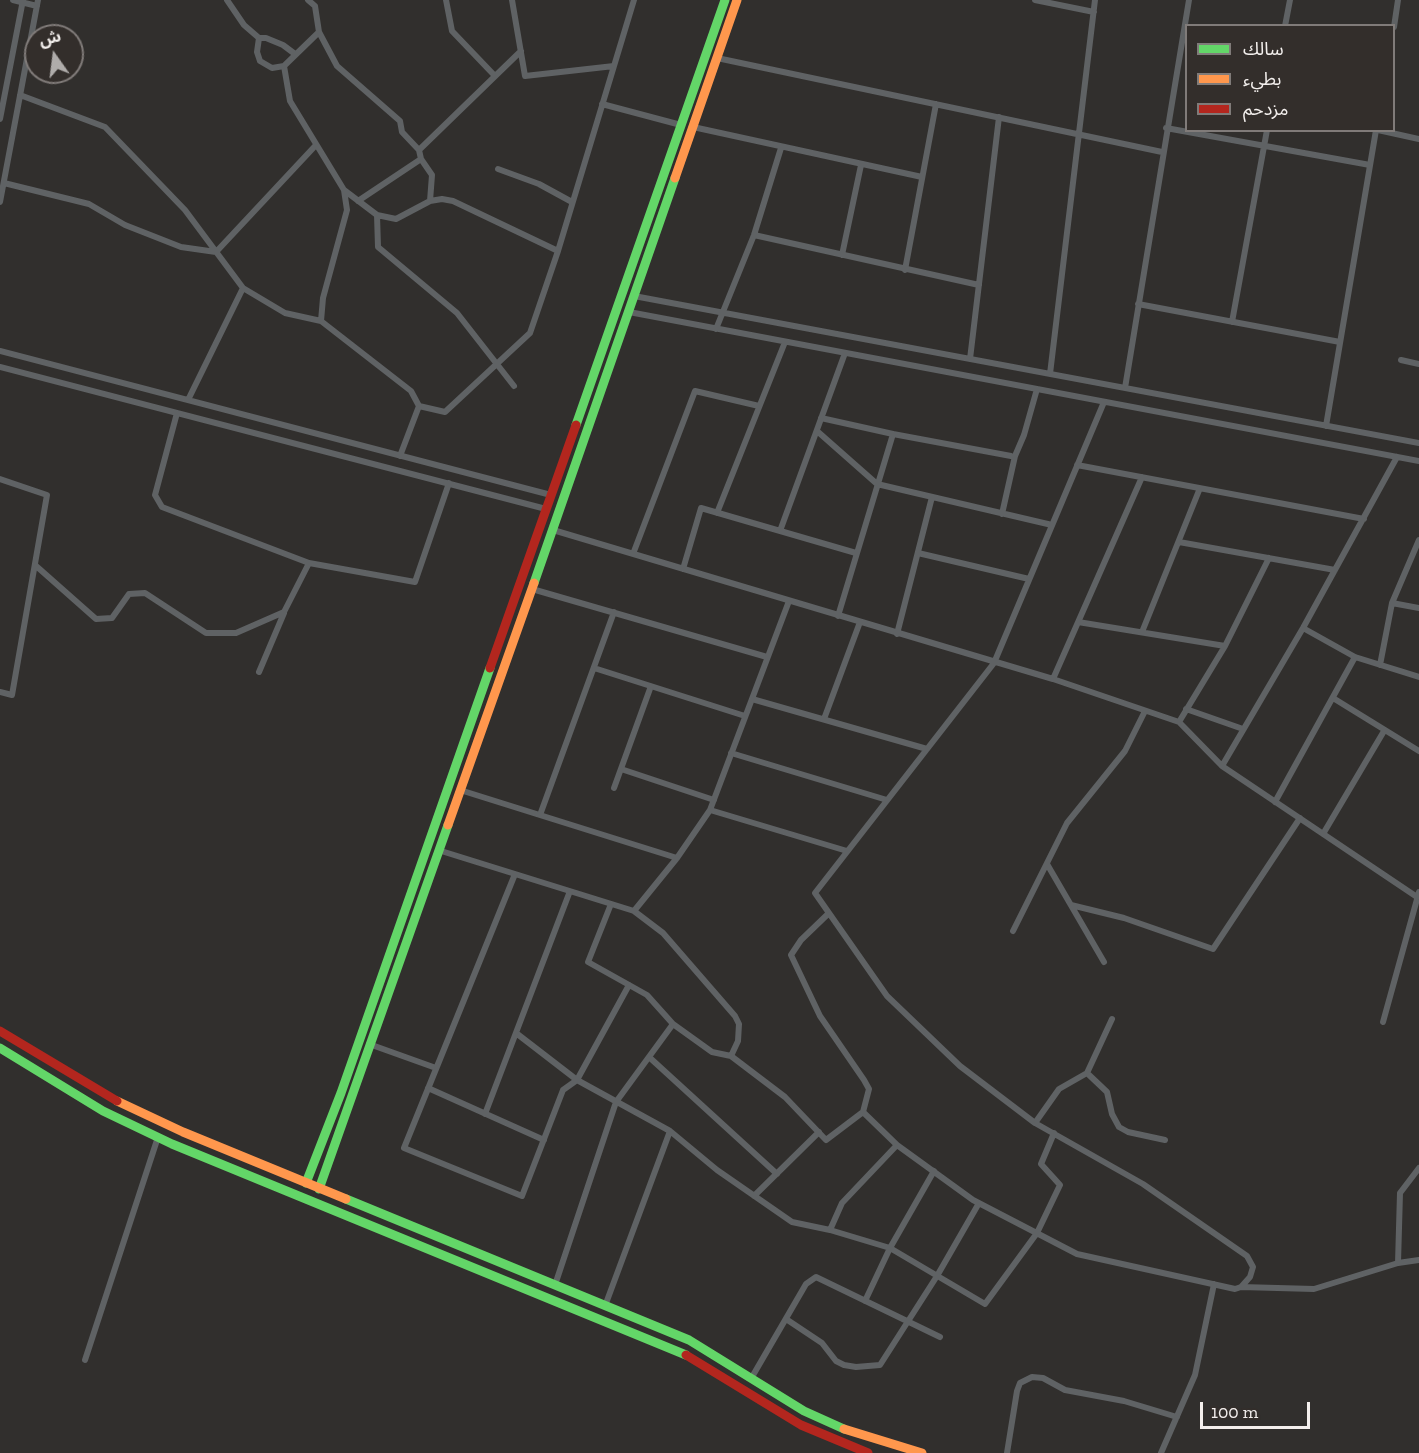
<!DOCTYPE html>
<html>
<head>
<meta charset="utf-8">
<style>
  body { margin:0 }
  #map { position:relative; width:1419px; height:1453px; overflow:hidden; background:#312f2d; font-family:"Zilla Slab","Noto Sans Arabic",serif }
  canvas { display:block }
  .legend { position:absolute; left:1185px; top:24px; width:210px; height:108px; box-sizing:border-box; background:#332e2b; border:2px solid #807b79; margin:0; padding:8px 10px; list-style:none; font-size:18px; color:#f3efed }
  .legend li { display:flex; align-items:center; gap:12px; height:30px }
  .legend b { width:30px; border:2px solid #807b79 }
  .north { position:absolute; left:24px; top:24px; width:60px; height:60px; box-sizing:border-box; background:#332e2b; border:2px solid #807b79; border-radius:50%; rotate:346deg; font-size:16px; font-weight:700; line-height:24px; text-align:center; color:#f3efed }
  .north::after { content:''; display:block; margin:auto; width:21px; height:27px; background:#afacaa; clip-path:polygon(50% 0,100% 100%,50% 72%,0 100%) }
  .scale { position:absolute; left:1200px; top:1402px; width:110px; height:27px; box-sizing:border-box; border:3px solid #f3efed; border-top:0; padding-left:8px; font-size:18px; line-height:21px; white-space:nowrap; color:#f3efed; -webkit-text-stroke:4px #332e2b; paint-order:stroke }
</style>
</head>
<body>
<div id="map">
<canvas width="1419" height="1453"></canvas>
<ul class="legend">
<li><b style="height:8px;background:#63d668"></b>سالك</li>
<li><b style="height:8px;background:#ff974d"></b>بطيء</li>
<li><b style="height:8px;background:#b3261e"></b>مزدحم</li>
</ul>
<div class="north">ش</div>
<div class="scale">100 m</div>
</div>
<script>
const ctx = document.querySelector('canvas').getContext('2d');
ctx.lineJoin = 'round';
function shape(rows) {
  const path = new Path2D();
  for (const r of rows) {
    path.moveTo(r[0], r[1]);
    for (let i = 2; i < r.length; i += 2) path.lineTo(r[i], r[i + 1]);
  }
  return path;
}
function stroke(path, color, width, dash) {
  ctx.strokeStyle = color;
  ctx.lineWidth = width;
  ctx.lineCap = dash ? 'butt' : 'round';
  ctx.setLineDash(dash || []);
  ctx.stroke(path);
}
const street = shape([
  [13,0,37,6],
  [227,0,244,25,259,38,266,38,283,45,295,54],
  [308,0,315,6,319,32,284,66,290,101,344,190,377,215],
  [446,0,452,31,495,76],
  [512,0,525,76,614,66],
  [1035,0,1094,12],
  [1285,26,1290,0],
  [1394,27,1398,0],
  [319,32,337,66,400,121,402,132,419,150,421,159],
  [259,38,257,52,260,61,272,68,284,66],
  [717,58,1162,152],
  [20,95,105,127,185,210,243,288,285,313,321,321],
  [602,104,681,125],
  [0,119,23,0],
  [693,127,922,177],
  [1166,128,1370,165],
  [1378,130,1419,139],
  [419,150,521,51],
  [498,169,539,184,572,202],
  [4,183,89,204,125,225,181,247,216,252,316,145],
  [344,190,347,210,323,298,321,321,411,391,419,406],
  [358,201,421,159,432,175,430,201],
  [0,202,38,0],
  [754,235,979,285],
  [842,255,861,165],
  [905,270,936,104],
  [634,296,1419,443],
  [1138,304,1340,342],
  [629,312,1419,461],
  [1232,322,1267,130],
  [716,329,754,235,781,148],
  [0,351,551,495],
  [970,359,999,117],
  [1401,360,1419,364],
  [0,367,546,509],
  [1050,374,1095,0],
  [514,386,457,313,378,247,377,215,396,219,430,201,442,199,453,201,558,251],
  [1125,388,1189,0],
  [188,400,243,288],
  [177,413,155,495,162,507,309,563],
  [821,418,893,434],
  [1326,426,1376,130],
  [817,431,877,484,1052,525],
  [400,456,419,406,445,412,530,333,558,251,634,0],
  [1077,465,1364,519],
  [0,479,47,495,12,695,0,692],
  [717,513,785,342],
  [1002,514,1015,456,1024,435,1037,389],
  [553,530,1053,679,1179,722,1222,766,1303,628,1397,457],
  [780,531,845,353],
  [1179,542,1335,570],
  [918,553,1029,579],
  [633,554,695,391,759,406],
  [35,565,96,619,112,618,129,594,145,593,206,633,236,633,284,612,309,563,415,582,449,483],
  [683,569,701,508,856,553],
  [532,589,767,657],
  [1392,603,1419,608],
  [838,616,893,434,1011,456],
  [1078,622,1225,646,1269,558],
  [1303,628,1355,657,1419,677],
  [1142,632,1200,488],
  [897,634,932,497],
  [1380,665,1392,603,1419,540],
  [594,668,745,716],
  [259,672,284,613],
  [1053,679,1142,477],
  [1333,698,1419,751],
  [752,699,927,749],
  [1186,709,1243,729],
  [824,719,860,622],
  [1179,722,1225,646],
  [731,753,887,800],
  [1222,766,1417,897],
  [621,769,714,800],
  [614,788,651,686],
  [460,790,677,858],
  [1275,802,1355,657],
  [710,810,847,851],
  [540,815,614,612],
  [1323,834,1384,731],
  [438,850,634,911,677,858,710,810,789,601],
  [1047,864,1104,962],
  [515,874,404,1148,522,1196,563,1090,577,1080,516,1033],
  [611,904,588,962,647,995,673,1024,712,1052,731,1056,785,1097,826,1140,863,1112,897,1145,973,1200,1077,1254,1235,1289,1241,1287,1250,1277,1253,1267,1247,1256,1143,1184,1035,1123,960,1066,887,996,815,893,994,663,1104,402],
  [1071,905,1124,918,1213,949,1300,818],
  [634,911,663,933,735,1016,739,1024,738,1041,731,1056],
  [829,913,801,940,791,955,820,1016,864,1080,869,1089,863,1112],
  [1013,931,1067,823,1125,751,1145,711],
  [629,985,577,1080,670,1131,717,1170,792,1222,830,1230,890,1248,985,1304,1037,1233,1060,1185,1041,1164,1054,1133],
  [1383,1022,1419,892],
  [369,1044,436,1068],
  [649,1057,777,1174],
  [1087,1073,1107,1092,1112,1114,1119,1127,1128,1132,1165,1140],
  [428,1088,544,1140],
  [485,1114,570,891],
  [1035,1123,1059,1089,1087,1073,1112,1019],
  [754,1196,819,1132],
  [830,1230,842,1203,897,1145],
  [1398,1263,1400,1193,1419,1168],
  [555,1285,616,1102,673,1024],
  [1241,1287,1314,1289,1398,1263,1419,1260],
  [865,1301,890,1248,934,1171],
  [605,1306,670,1131],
  [786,1319,822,1343,836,1361,844,1365,856,1367,880,1365,937,1276,979,1203],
  [85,1360,158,1137],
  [752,1377,806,1284,816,1277,940,1337],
  [1007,1453,1017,1391,1020,1383,1032,1377,1043,1378,1065,1390,1124,1401,1177,1417],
  [1161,1453,1195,1375,1214,1284]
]);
const fast = shape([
  [576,425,725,0],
  [534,583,675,178],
  [0,1048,103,1111,172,1144,686,1355],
  [306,1183,341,1093,490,668],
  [319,1189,448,825],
  [346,1199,689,1340,804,1411,844,1429]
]);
const slow = shape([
  [675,178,737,0],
  [448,825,534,583],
  [117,1101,183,1132,346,1199],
  [844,1429,922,1453]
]);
const jam = shape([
  [490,668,576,425],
  [0,1031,117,1101],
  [686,1355,801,1425,868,1453]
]);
stroke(street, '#5f6264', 6);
stroke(fast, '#63d668', 9);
stroke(slow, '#ff974d', 9);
stroke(jam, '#b3261e', 9);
</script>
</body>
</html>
